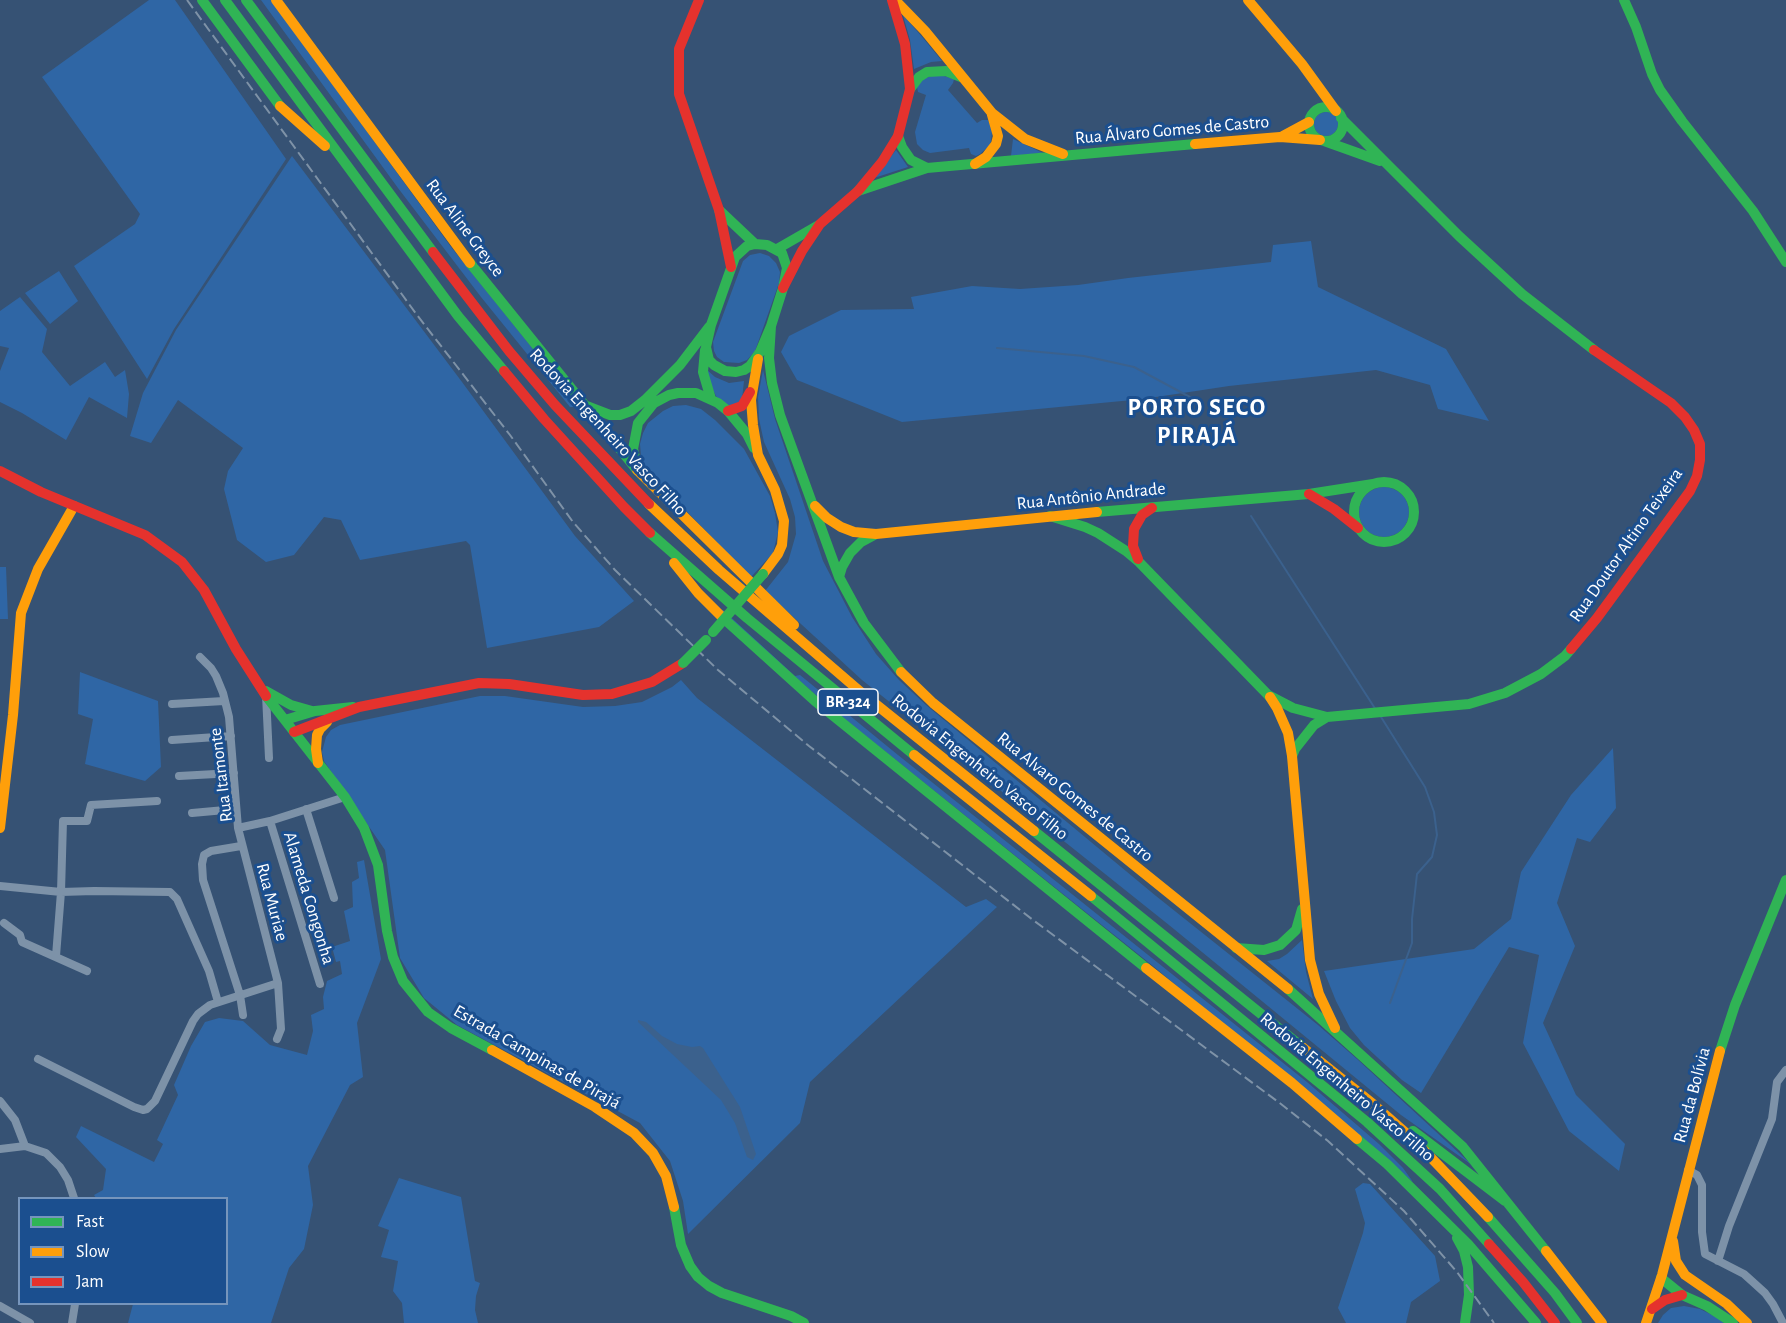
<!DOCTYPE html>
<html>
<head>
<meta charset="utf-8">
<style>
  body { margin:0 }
  #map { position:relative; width:1786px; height:1323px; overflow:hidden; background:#365274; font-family:"Alegreya Sans",sans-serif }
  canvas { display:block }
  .legend { position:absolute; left:18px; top:1197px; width:210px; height:108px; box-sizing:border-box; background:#1b4f8f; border:2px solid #7695bc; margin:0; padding:8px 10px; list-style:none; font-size:18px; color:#fff }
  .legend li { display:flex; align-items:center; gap:12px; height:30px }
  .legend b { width:30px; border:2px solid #7695bc }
</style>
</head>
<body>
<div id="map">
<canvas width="1786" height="1323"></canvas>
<ul class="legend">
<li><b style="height:8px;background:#30b455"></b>Fast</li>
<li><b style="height:8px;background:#ff9f0a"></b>Slow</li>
<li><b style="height:8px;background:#e5322d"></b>Jam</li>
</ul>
</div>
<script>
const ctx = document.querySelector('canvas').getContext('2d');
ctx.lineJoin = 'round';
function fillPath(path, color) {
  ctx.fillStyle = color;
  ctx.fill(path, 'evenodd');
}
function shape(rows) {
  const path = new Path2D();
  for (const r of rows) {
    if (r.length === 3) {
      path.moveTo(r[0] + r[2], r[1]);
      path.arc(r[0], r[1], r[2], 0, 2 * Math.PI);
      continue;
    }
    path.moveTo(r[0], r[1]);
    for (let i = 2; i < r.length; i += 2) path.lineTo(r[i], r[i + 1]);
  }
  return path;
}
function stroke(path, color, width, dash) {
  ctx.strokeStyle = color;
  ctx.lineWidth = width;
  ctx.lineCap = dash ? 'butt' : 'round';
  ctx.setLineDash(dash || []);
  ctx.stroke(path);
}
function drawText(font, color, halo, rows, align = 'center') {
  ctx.font = font + ' "Alegreya Sans",sans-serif';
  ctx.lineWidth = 6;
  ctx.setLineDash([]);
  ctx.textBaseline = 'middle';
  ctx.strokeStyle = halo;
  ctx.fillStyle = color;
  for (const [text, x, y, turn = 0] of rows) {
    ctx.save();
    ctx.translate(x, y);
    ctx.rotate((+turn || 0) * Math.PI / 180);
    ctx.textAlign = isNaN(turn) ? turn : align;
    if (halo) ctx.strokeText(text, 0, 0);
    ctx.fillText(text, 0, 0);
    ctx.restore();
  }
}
const green = shape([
  [149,0,175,0,286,159,174,329,147,379,74,266,135,224,140,214,42,77],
  [261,0,271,0,451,247,575,401,575,407,570,407,481,297,398,188],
  [903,15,923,38,942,61,931,62,914,69,910,40],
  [937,74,954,79,953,83,948,90,977,123,982,120,988,120,990,124,992,132,991,141,990,145,980,154,976,156,971,154,969,148,930,153,923,150,917,144,915,132,926,95,918,92,917,87,923,79],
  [1326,124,12],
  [1013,139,1043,153,1011,156],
  [896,150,908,167,874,178],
  [292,156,462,382,575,536,634,601,599,627,487,648,470,545,466,541,360,560,341,520,324,517,294,555,266,562,237,540,224,489,228,471,243,448,178,400,151,443,130,436,143,393,176,330],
  [1311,241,1318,287,1446,349,1489,421,1438,409,1430,385,1376,370,1229,386,1143,399,902,422,797,380,781,352,789,336,841,310,914,309,911,297,972,286,1020,289,1078,285,1128,278,1271,262,1273,245],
  [760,253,769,256,776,263,780,272,779,283,755,351,747,360,739,363,724,362,717,357,714,351,713,342,743,261,750,255],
  [59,271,78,301,50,324,25,293],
  [20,297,47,329,42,352,70,386,105,362,115,377,125,370,129,394,127,418,89,397,66,440,22,413,0,402,0,371,9,348,0,346,0,311],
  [706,369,715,377,729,383,744,381,742,399,734,409,720,401,716,396,708,380],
  [763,370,775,419,823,561,852,617,876,654,899,680,926,705,1156,896,1318,1025,1357,1059,1472,1165,1401,1115,1169,925,862,680,765,591,788,562,796,534,795,517,790,499,764,442,759,419,758,397],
  [686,405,701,409,715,420,744,449,770,496,775,513,778,532,773,553,751,577,645,469,641,456,640,444,643,433,648,423,663,411,673,406],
  [1384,512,25],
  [0,567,6,567,8,619,0,619],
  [723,610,795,676,800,675,898,755,1307,1082,1379,1144,1403,1168,1413,1182,1153,966,826,704,721,611],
  [80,672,158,701,161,767,145,781,85,764,93,719,78,714],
  [681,680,697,698,966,907,986,899,997,907,810,1082,800,1123,688,1234,683,1201,670,1161,640,1123,457,1025,424,998,400,958,385,850,324,761,322,752,326,737,331,730,340,725,480,696,505,696,583,707,615,706,642,702,672,687],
  [1613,748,1616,808,1590,842,1577,838,1557,903,1575,946,1543,1023,1576,1095,1625,1144,1619,1171,1569,1131,1523,1043,1539,955,1509,947,1421,1093,1402,1080,1364,1045,1350,1028,1336,1001,1324,971,1474,949,1511,919,1521,872,1571,795],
  [364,860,381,959,357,1023,363,1077,350,1085,308,1166,313,1205,304,1249,289,1268,271,1323,128,1323,133,1304,226,1304,226,1198,96,1198,94,1195,103,1190,106,1169,76,1137,81,1126,154,1162,163,1144,157,1140,178,1095,174,1085,191,1046,205,1022,219,1018,243,1021,270,1045,307,1055,313,1031,311,1015,324,1009,323,997,327,981,342,974,340,961,336,962,332,947,350,941,344,911,353,907,352,882,359,878,357,862],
  [1302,940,1306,972,1313,999,1267,961,1279,959,1287,954],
  [399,1178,461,1197,475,1281,480,1283,476,1296,475,1310,478,1323,404,1323,402,1303,393,1291,398,1261,381,1257,389,1230,378,1226],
  [1363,1183,1370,1184,1435,1256,1440,1281,1411,1302,1406,1323,1346,1323,1338,1308,1363,1233,1365,1223,1355,1189],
  [1684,1306,1700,1309,1716,1317,1724,1323,1658,1323,1663,1315,1671,1308]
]);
const water = shape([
  [638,1020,646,1022,662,1036,677,1044,692,1047,700,1046,703,1048,740,1107,756,1154,753,1160,747,1157,735,1123,721,1100,638,1022]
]);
const stream = shape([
  [997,348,1084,356,1134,367,1201,403],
  [1251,516,1376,710],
  [1381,717,1425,787,1434,812,1437,835,1432,857,1417,874,1412,919,1412,943,1390,1003]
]);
const street = shape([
  [200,657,211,668,216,676,223,693,229,717,238,828,278,983,281,1029,277,1039],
  [266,695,269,758],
  [172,704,224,701],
  [172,740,231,736],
  [179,776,234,773],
  [306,809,334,898],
  [192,813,236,809],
  [270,821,320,984],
  [238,828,270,821,345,797],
  [241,846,211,851,204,855,202,864,203,880,240,995,243,1015],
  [0,886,61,892,94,891,170,892,177,899,209,971,218,1002],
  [4,923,20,935,22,942,87,971],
  [56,956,61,892,63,821,87,821,91,805,157,801],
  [38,1059,134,1107,143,1110,147,1109,155,1101,193,1021,198,1014,210,1005,278,983],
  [0,1101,15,1120,25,1146],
  [0,1149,25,1146,46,1153,60,1167,68,1180,74,1198],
  [1688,1170,1697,1175,1702,1185,1702,1232,1705,1254,1744,1274,1754,1283,1765,1293,1773,1304,1783,1323],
  [1718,1261,1729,1226,1772,1119,1777,1082,1786,1070],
  [0,1306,30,1323],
  [72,1323,75,1304]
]);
const fast = shape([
  [202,0,280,106],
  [225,0,458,316,504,371],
  [246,0,433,252],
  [1624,0,1636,27,1652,74,1660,90,1682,121,1753,211,1786,262],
  [910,89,919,77,927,72,946,71,961,77],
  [1326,124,17],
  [1341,118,1459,236,1522,294,1594,350],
  [898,136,902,147,911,160,927,168],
  [1324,141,1380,161],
  [858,191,927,168,1195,144],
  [719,210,755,244],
  [755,244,767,245,782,253,787,268,783,288,771,326,760,352,750,366,744,370,736,372,725,371,714,365,709,360,706,347,711,325,735,257,747,246,755,244],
  [777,249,817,226],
  [470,263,637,470],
  [771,326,769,358,772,383,780,415,839,577,864,623,901,672],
  [705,350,703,372,711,399],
  [584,405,610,415,620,415,631,411,645,400,680,365,709,327],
  [637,466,633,449,638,423,654,403,669,395,678,393,696,393,718,403,728,411,747,434,754,448],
  [1384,512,30],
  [1097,512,1309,494,1373,484],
  [1050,516,1085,527,1098,533,1126,551,1139,562,1270,697],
  [650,533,747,618,914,755],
  [839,577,842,567,850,553,861,542,874,535],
  [722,617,815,701,1146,968],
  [266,691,291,705,312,711],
  [1268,695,1293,708,1327,717,1469,704,1505,693,1541,674,1565,656,1571,649],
  [266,696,345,797,364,828,378,865,387,931,393,957,403,981,428,1012,451,1028,492,1050],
  [285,720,315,711,353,707],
  [1292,756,1295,749,1314,725,1327,717],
  [1034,831,1302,1047],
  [1091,896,1367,1122,1440,1189,1489,1244],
  [1236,948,1264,950,1280,945,1296,930,1302,909],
  [1288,989,1463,1147,1546,1251],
  [1720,1051,1735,1005,1786,880],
  [1413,1131,1505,1201],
  [1357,1139,1387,1164,1468,1244,1536,1323],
  [674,1207,681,1245,690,1266,698,1277,709,1286,722,1293,791,1316,804,1323],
  [1488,1217,1555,1293,1577,1323],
  [1457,1238,1464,1251,1468,1267,1469,1295,1465,1323],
  [1661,1278,1682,1295,1707,1306,1733,1323]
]);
const slow = shape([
  [276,0,470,263],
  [895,0,925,31,992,113,1025,139,1063,154],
  [1248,0,1302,64,1336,111],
  [280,106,325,146],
  [1283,136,1309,122],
  [1195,144,1280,137,1320,140],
  [975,164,986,157,996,144,998,136,992,115],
  [758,359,751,400,753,425,758,455,775,490,784,521,782,545,778,554,763,574],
  [637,470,794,625],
  [649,504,719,570,863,694,1034,831],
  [815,506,827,518,841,527,854,532,876,534,1097,512],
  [674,563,698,593,722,617],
  [901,672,933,703,1288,989],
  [1270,697,1277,708,1288,733,1292,756,1310,960,1319,994,1335,1028],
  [914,755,1091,896],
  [318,763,316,749,317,735,320,729,327,722],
  [0,828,13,715,21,613,38,569,74,506],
  [1146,968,1292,1083,1357,1139],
  [1302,1047,1373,1104,1415,1141,1488,1217],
  [492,1050,595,1107,634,1133,653,1153,666,1176,674,1207],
  [1673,1241,1676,1261,1685,1275,1727,1304,1747,1323],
  [1546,1251,1602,1323],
  [1646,1323,1662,1275,1720,1051]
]);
const jam = shape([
  [699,0,679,49,679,94,719,210,731,267],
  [433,252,509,351,555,405,649,504],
  [783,288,802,251,820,224,858,191,882,162,898,136,910,89,905,44,892,0],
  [504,371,544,419,624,507,650,533],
  [728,411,742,406,750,392],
  [0,471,41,492,145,535,182,562,204,590,236,649,266,696],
  [1309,494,1334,509,1358,528],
  [1138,559,1133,546,1134,529,1142,515,1152,508],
  [1571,649,1597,618,1690,491,1697,476,1700,460,1700,444,1694,430,1685,417,1671,403,1594,350],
  [294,732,359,707,479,683,509,684,583,695,612,694,652,682,683,663],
  [1489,1244,1523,1282,1555,1323],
  [1652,1309,1665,1300,1682,1295]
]);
const rail = shape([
  [187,0,417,315,510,435,573,522,615,570,718,670,809,746,1033,920,1281,1104,1328,1141,1404,1211,1457,1272,1494,1323]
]);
const fastBridge = shape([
  [713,632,763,574],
  [683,663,706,640]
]);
const shields = [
  [848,702,60]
];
const shieldNames = [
  ["BR-324",848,702]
];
const streetNames = [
  ["Rua Álvaro Gomes de Castro",1172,130,-5],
  ["Rua Aline Greyce",465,228,53],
  ["Rodovia Engenheiro Vasco Filho",608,432,47],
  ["Rua Antônio Andrade",1091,496,-6],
  ["Rua Doutor Altino Teixeira",1626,545,-55],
  ["Rodovia Engenheiro Vasco Filho",980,767,39],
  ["Rua Itamonte",221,775,-97],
  ["Rua Alvaro Gomes de Castro",1075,797,39],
  ["Alameda Congonha",309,898,73],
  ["Rua Muriae",272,902,75],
  ["Estrada Campinas de Pirajá",537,1057,30],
  ["Rodovia Engenheiro Vasco Filho",1347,1087,40],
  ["Rua da Bolívia",1692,1095,-75]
];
const districtNames = [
  ["PORTO SECO",1197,408],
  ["PIRAJÁ",1197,436]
];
fillPath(green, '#2f66a5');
fillPath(water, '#3b618d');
stroke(stream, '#3b618d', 2);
stroke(street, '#7d92a8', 8);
stroke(fast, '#30b455', 10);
stroke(slow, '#ff9f0a', 10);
stroke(jam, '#e5322d', 10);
stroke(rail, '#7e92a7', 2, [10, 4.5]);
stroke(fastBridge, '#30b455', 10);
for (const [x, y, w] of shields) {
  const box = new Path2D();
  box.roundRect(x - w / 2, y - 13, w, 26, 4.5);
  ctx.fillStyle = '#1b4f8f';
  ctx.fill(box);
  stroke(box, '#fff', 1.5);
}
drawText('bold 16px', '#fff', null, shieldNames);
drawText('18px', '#fff', '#1b4f8f', streetNames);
ctx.letterSpacing = '1.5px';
drawText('bold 24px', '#fff', '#1b4f8f', districtNames);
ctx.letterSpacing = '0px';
</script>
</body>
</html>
